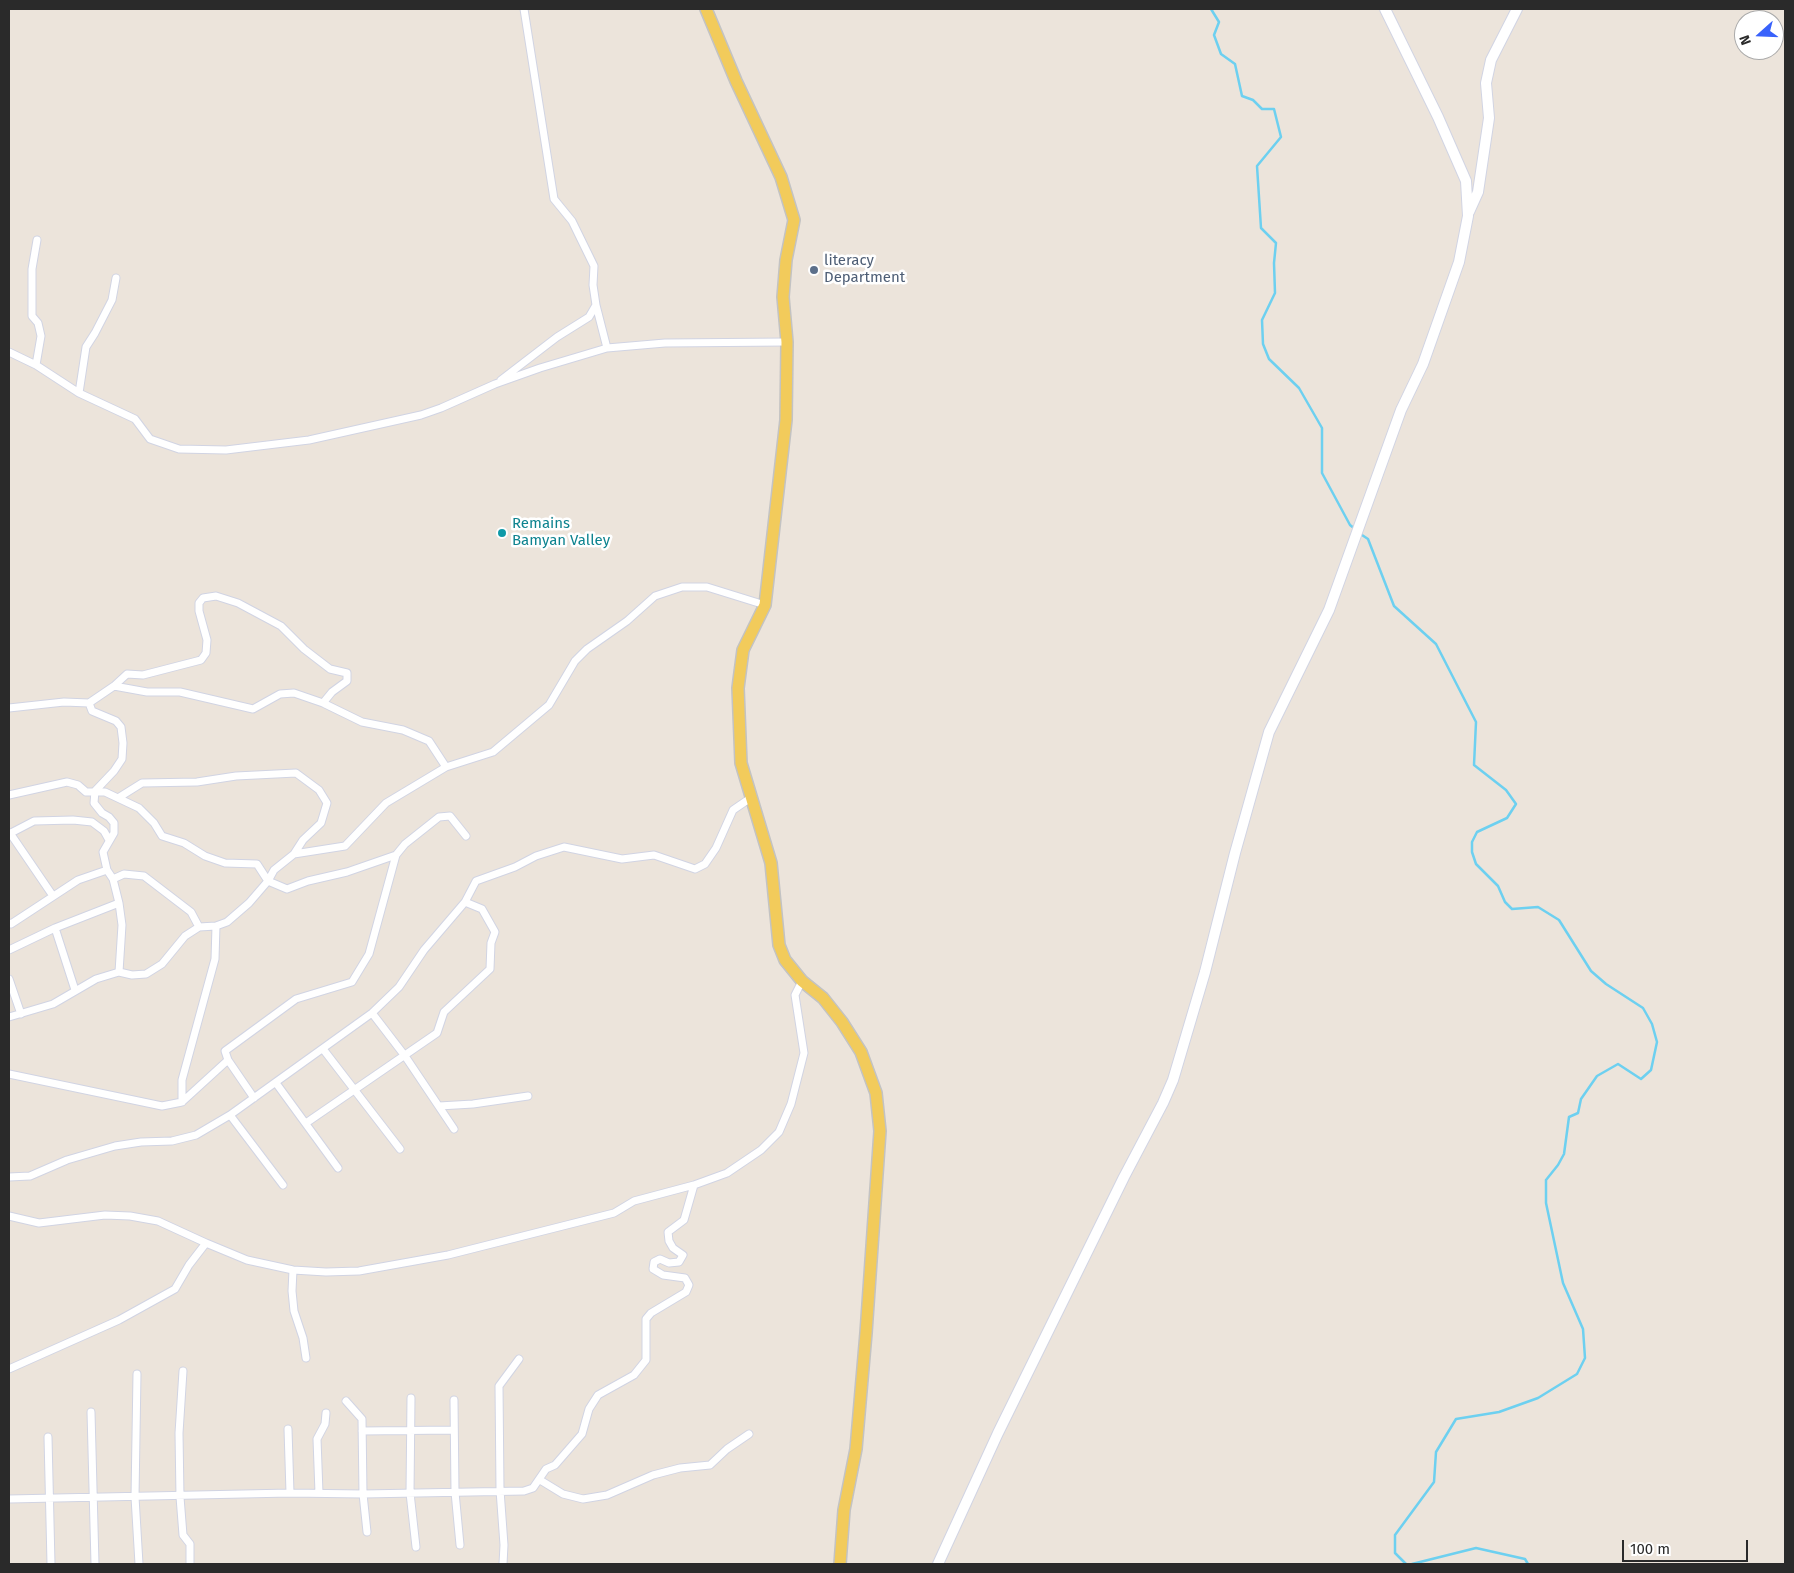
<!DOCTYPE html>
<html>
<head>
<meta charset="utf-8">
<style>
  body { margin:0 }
  #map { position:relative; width:1794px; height:1573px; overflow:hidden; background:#ece4db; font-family:"Fira Sans",sans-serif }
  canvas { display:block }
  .frame { position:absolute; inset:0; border:10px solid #2a2a2a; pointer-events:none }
  .north { position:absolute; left:1734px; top:10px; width:50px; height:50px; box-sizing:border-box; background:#fff; border:1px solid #aaa; border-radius:50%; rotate:250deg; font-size:14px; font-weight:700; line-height:20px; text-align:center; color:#2a2a2a }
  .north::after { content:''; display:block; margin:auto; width:18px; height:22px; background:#3962fb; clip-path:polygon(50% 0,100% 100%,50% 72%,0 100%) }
  .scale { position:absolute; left:1622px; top:1540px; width:126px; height:22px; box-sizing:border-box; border:2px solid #2a2a2a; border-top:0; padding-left:6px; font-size:15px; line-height:18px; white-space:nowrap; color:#2a2a2a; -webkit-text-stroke:4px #fff; paint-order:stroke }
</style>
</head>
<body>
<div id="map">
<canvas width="1794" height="1573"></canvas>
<div class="frame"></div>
<div class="north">N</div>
<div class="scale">100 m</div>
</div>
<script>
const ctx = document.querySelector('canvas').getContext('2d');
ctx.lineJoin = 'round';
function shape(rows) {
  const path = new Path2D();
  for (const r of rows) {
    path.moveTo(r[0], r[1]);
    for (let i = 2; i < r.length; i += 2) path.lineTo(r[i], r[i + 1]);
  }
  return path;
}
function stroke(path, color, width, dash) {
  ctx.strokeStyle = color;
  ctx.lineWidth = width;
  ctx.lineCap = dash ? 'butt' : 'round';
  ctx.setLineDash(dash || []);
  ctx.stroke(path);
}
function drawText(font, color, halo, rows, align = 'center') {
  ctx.font = font + ' "Fira Sans",sans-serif';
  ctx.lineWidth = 5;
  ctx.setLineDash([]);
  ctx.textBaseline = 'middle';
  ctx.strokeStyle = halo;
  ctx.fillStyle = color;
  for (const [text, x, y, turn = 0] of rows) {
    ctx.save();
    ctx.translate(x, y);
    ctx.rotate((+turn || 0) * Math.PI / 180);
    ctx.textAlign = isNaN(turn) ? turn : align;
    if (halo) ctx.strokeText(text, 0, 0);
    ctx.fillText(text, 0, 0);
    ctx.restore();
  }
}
const stream = shape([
  [1211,9,1219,22,1214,35,1221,54,1235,64,1242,96,1253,100,1262,109,1274,109,1281,137,1257,166,1261,228,1276,243,1274,263,1275,293,1262,320,1263,344,1269,359,1299,388,1322,428,1322,473,1350,525,1355,529],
  [1359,533,1368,539,1394,606,1436,644,1476,722,1474,765,1506,790,1516,804,1507,818,1477,832,1472,842,1472,852,1476,864,1498,886,1505,902,1512,909,1538,907,1559,920,1591,971,1606,984,1643,1008,1652,1024,1657,1042,1651,1070,1641,1079,1618,1064,1597,1076,1581,1099,1578,1113,1569,1117,1564,1154,1558,1165,1546,1180,1546,1203,1563,1283,1583,1329,1585,1358,1577,1374,1538,1398,1499,1412,1456,1419,1436,1452,1434,1482,1395,1535,1395,1553,1406,1564],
  [1412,1564,1476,1548,1525,1559,1528,1564]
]);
const street = shape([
  [596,305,607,348],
  [9,352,36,365,79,393,135,419,150,439,179,449,226,450,309,440,421,415,441,408,495,384,540,368,607,348,665,343,787,342],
  [36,365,41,336,38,323,32,316,32,269,37,240],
  [501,380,557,337,589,317,596,305,593,285,594,266,572,221,554,199,524,9],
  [79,393,86,347,95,333,112,300,116,278],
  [114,686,147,692,180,692,253,709,280,694,294,693,323,703,362,722,403,730,429,741,446,767],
  [9,708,64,702,89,703],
  [9,795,67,782,78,785,86,792,105,792,139,808,154,823,162,836,184,843,205,856,225,863,257,864,268,881,287,889,308,881,347,872,396,855],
  [118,798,142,783,197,782,236,776,296,773,319,790,327,803,321,823,303,840,294,854],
  [10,833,53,896],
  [9,834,34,821,73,820,92,822,104,831,109,840],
  [113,879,124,874,144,876,191,912,199,927],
  [9,923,11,924,78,880,107,870],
  [55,928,75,990],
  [9,950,55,928,119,903],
  [119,972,122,925,119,903,113,879,107,870,103,852,114,833,114,823,109,817,102,813,94,803,95,791,114,771,122,759,123,743,121,727,116,721,92,711,89,703,114,686,127,674,143,675,201,660,206,653,207,640,199,611,199,603,203,598,216,596,238,603,281,626,304,649,330,669,347,673,347,681,332,692,323,703],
  [9,979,21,1014],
  [372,1013,405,1056,454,1129],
  [9,1017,53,1004,96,979,119,972,132,975,146,974,162,964,185,936,199,927,216,926,227,922,249,903,268,881,274,870,294,854,345,846,386,803,446,767,493,752,549,705,575,661,587,649,627,621,655,596,682,587,707,587,765,605],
  [323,1049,400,1149],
  [9,1074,162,1106,182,1102,228,1060],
  [276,1083,338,1168],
  [254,1098,228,1060,225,1051,296,999,352,982,369,954,396,855,405,844,439,817,450,816,466,836],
  [182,1102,182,1080,215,959,216,926],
  [439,1106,473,1104,528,1096],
  [230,1115,283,1185],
  [306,1123,437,1033,444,1012,490,969,491,943,495,932,482,909,465,902],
  [9,1177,30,1176,67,1160,115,1146,141,1142,172,1141,196,1135,230,1115,372,1013,399,987,424,950,465,902,476,881,515,867,536,856,564,847,622,859,654,855,695,869,705,864,716,848,733,810,752,797],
  [9,1216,39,1223,105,1215,130,1216,158,1221,206,1243],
  [293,1270,292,1291,294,1311,303,1338,306,1358],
  [9,1369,119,1320,175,1289,189,1265,206,1243,247,1260,293,1270,326,1272,359,1271,448,1255,614,1213,634,1201,694,1185,727,1173,761,1150,779,1132,791,1104,804,1053,795,995,802,981],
  [183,1371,179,1433,180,1497,183,1535,190,1544,190,1564],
  [137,1374,135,1497,139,1564],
  [411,1398,410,1493,416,1547],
  [454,1400,455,1492,460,1545],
  [346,1401,362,1419,363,1494,367,1532],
  [91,1412,95,1564],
  [288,1429,290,1493],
  [362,1431,453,1430],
  [48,1437,51,1564],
  [540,1480,563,1494,583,1499,607,1495,653,1475,680,1468,710,1465,727,1449,749,1434],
  [319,1493,317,1439,325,1424,326,1413],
  [9,1499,290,1493,363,1494,524,1491,533,1488,546,1469,555,1465,582,1434,589,1409,598,1395,634,1375,646,1360,646,1319,651,1313,686,1292,689,1285,685,1278,663,1275,653,1269,654,1262,660,1259,669,1263,679,1262,683,1255,673,1248,669,1241,668,1232,684,1220,694,1185],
  [503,1564,504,1545,500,1490,499,1386,519,1359]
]);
const secondary = shape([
  [1469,212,1478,192,1489,118,1486,83,1491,60,1517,9],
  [938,1564,998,1433,1124,1177,1163,1103,1173,1080,1205,972,1235,853,1269,732,1329,610,1401,410,1423,364,1459,262,1468,216,1466,181,1438,117,1385,9]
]);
const primary = shape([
  [706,9,736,81,781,177,794,220,786,260,783,297,787,342,786,420,765,605,743,650,738,688,741,763,771,863,779,945,785,960,802,981,823,998,842,1022,861,1052,876,1093,880,1131,866,1333,856,1449,844,1510,840,1564]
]);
const markers = [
  [814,270,5,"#5c6f8a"],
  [502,533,5,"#0f9aa8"]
];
const serviceNames = [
  ["literacy",824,261],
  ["Department",824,278]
];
const cultureNames = [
  ["Remains",512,524],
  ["Bamyan Valley",512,541]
];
stroke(stream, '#6dd0f0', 2.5);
stroke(street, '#d1d4e3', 9);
stroke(secondary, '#d1d4e3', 12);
stroke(primary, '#c3c3c3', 14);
stroke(street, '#fff', 7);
stroke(secondary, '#fff', 10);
stroke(primary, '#f2cb5b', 11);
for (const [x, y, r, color] of markers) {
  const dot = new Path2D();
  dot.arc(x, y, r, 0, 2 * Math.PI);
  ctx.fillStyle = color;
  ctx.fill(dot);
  stroke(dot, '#fff', 2);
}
drawText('15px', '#4e5e75', '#fff', serviceNames, 'left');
drawText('15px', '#0d838f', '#fff', cultureNames, 'left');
</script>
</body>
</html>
